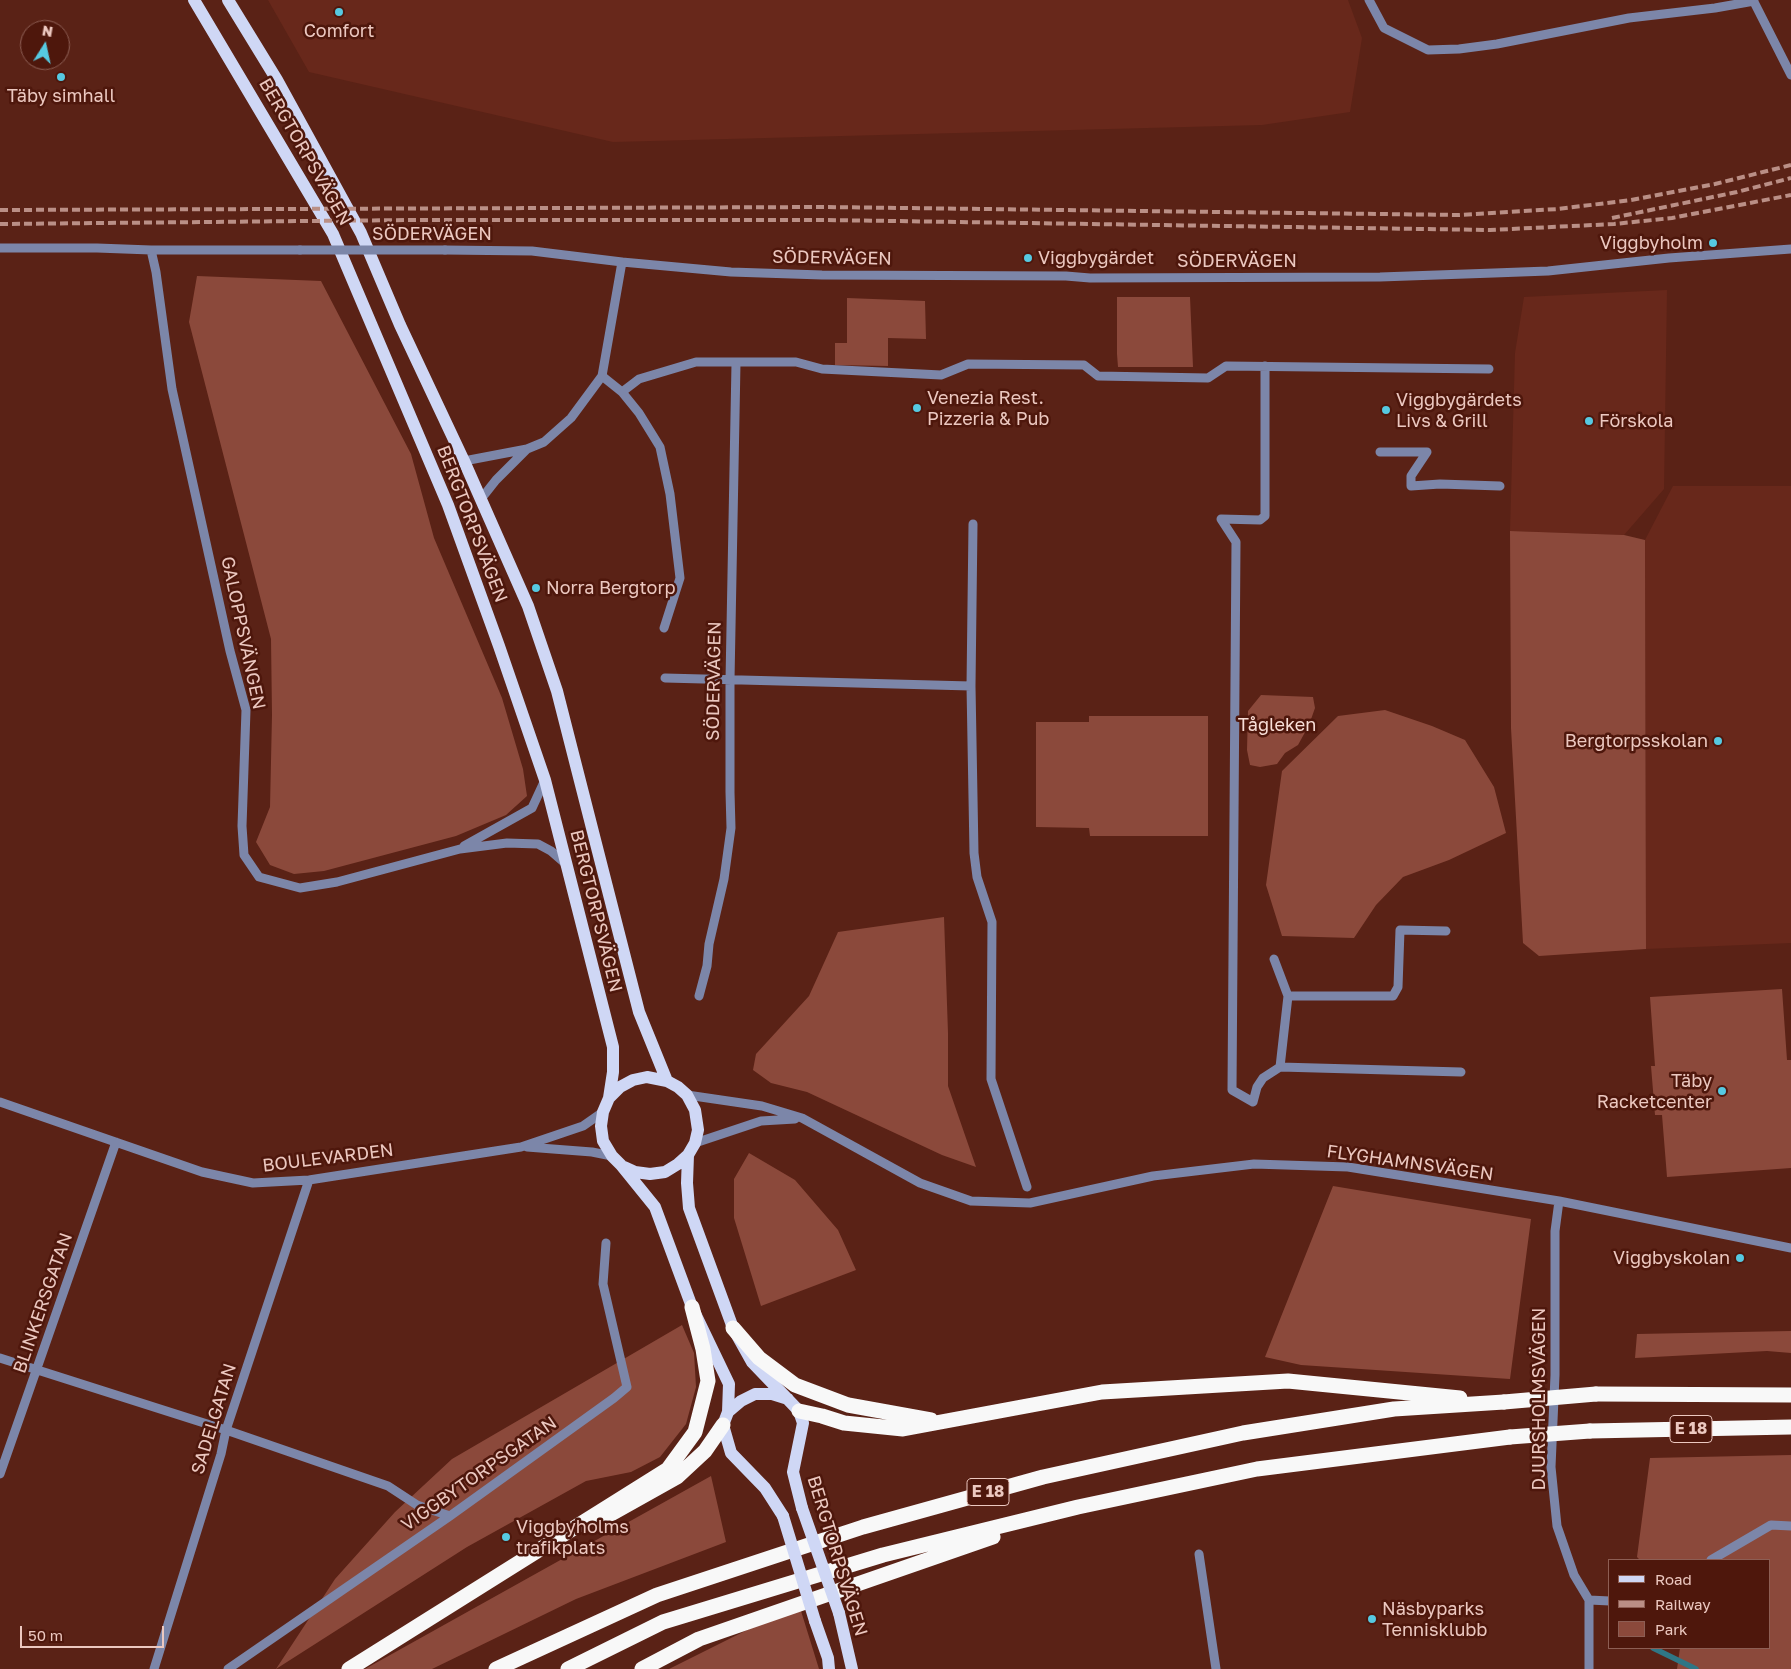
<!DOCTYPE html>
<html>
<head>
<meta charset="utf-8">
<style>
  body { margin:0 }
  #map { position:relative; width:1791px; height:1669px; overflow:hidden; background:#5a2216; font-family:"Golos Text",sans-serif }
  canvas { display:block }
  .legend { position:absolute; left:1608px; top:1559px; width:162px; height:90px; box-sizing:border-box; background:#4e170c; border:1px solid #8d5e54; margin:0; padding:6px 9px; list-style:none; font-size:15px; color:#ecc8c0 }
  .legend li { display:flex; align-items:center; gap:10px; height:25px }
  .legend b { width:25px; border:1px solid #8d5e54 }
  .north { position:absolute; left:20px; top:20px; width:50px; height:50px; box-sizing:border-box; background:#4e170c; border:1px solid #8d5e54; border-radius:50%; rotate:10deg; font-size:14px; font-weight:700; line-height:20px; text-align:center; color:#ecc8c0 }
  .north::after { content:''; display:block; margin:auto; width:18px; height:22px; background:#56c9e1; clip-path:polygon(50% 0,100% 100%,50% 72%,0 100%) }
  .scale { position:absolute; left:20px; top:1626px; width:144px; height:22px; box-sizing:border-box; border:2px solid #ecc8c0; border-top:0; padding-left:6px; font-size:15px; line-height:18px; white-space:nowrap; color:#ecc8c0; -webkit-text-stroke:4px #4e170c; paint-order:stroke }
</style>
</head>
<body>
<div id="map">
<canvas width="1791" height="1669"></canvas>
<ul class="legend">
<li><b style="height:6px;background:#cfd7f5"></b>Road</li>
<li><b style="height:6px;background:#ba8f86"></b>Railway</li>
<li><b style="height:14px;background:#8b493b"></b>Park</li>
</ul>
<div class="north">N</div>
<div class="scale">50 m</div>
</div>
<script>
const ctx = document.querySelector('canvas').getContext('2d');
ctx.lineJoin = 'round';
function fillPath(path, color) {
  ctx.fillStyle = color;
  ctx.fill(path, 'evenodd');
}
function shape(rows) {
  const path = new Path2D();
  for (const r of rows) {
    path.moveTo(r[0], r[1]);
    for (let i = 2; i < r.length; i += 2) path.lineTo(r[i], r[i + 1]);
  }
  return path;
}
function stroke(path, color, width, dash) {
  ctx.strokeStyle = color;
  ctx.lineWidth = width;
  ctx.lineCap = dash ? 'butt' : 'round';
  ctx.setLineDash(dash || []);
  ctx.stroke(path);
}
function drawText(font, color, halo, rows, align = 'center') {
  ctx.font = font + ' "Golos Text",sans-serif';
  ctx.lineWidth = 5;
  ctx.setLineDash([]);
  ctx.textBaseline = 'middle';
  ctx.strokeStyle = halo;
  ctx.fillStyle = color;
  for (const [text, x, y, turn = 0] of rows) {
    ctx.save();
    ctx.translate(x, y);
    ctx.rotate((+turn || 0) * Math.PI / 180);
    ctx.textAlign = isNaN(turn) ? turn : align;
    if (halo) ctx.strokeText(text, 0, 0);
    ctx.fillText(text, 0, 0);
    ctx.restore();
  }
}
const built = shape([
  [268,0,1348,0,1362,38,1350,112,1262,125,613,142,309,72],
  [1667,290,1664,489,1624,535,1510,531,1515,353,1524,297],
  [1673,486,1791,486,1791,943,1646,949,1645,540]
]);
const green = shape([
  [197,276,321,281,411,454,434,538,502,698,523,769,527,796,506,815,456,836,324,871,294,874,270,865,256,842,270,807,272,715,271,639,189,322],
  [1117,297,1190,297,1193,367,1118,367,1117,354],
  [847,298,925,301,926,339,888,338,888,366,835,365,835,343,847,343],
  [1510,531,1624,535,1645,540,1646,949,1539,956,1523,943,1511,728],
  [1261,695,1313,697,1315,708,1309,725,1298,745,1285,753,1277,764,1260,767,1250,765,1247,750,1248,711],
  [1385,710,1432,726,1465,740,1494,787,1506,833,1449,860,1403,877,1376,905,1354,938,1282,936,1266,885,1282,771,1338,716],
  [1089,716,1208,716,1208,836,1090,836,1089,828,1036,827,1036,722,1089,722],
  [944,917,948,1033,948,1086,976,1167,942,1155,807,1092,771,1083,753,1070,756,1054,809,996,838,932],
  [1782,989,1787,1060,1791,1060,1791,1168,1667,1177,1662,1115,1655,1115,1651,1066,1655,1066,1650,997],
  [749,1153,795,1180,838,1230,856,1270,761,1306,734,1218,734,1179],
  [1333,1186,1531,1219,1510,1379,1301,1365,1265,1357],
  [682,1325,694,1353,696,1387,686,1424,660,1457,631,1472,586,1481,467,1547,276,1669,335,1579,395,1512,452,1459],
  [1791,1331,1791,1353,1767,1351,1635,1358,1637,1334],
  [1791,1455,1791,1669,1677,1669,1680,1648,1770,1648,1770,1560,1640,1560,1637,1557,1650,1458],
  [711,1476,726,1542,576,1599,432,1669,365,1669],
  [801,1611,819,1669,669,1669,773,1617]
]);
const stream = shape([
  [1653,1648,1696,1669]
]);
const minor = shape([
  [1369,0,1384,28,1428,50,1459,49,1497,44,1629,18,1715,8,1754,1],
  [1753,0,1791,75],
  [0,248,97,248,151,250,300,250],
  [151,250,156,272,172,389,230,651,246,710,242,826,244,855,259,877,300,888,337,882,460,849,507,843,538,844,551,851,566,864],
  [445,250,532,251,622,262,731,272,822,275,1066,276,1090,278,1380,277,1494,273,1548,271,1669,258,1791,249],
  [1265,366,1265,516,1260,520,1221,519,1236,542,1232,1090,1253,1102,1257,1087,1263,1078,1280,1067,1461,1072],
  [602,376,622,392,639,413,660,447,670,494,680,578,664,628],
  [622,392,639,379,696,362,796,362,822,369,941,375,968,364,1084,365,1098,376,1208,378,1226,366,1489,369],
  [1380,452,1427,452,1411,476,1411,486,1440,484,1500,486],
  [464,461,527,449,544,442,571,418,602,376,622,262],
  [481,499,496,480,527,449],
  [973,524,971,686,974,853,977,877,992,922,991,1079,1027,1187],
  [665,678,971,686],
  [464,846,532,808,545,780],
  [1274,959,1288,996,1280,1067],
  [699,996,707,966,709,944,724,879,731,828,730,792,730,680,736,363],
  [1288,996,1393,996,1398,987,1400,930,1446,931],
  [687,1095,762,1106,802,1118,920,1183,971,1201,1030,1203,1153,1176,1254,1164,1348,1167,1559,1201,1791,1248],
  [0,1102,202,1172,253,1183,309,1180,521,1147,583,1126,603,1112],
  [695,1143,761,1121,795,1119],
  [527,1147,592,1152,612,1156],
  [1559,1201,1555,1231,1555,1375,1551,1467,1557,1526,1574,1575,1589,1600,1610,1601],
  [0,1358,226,1430,388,1486,417,1505,450,1516],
  [0,1474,116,1142],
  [1199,1554,1216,1669],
  [1711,1560,1771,1525,1791,1526],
  [1589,1600,1589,1669],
  [154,1669,221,1454,226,1430,309,1180],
  [228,1669,450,1516,614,1398,627,1387,603,1284,606,1243]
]);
const major = shape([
  [194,0,333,234,448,505,499,646,545,780,613,1047,613,1072,609,1098,603,1112,601,1126,603,1141,612,1156,621,1165,655,1207,692,1307,729,1384,728,1412,723,1425,731,1453,765,1488,783,1516],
  [228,0,277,80,361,233,400,325,464,461,528,606,557,691,639,1012,667,1081],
  [609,1098,620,1087,633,1080,647,1077,667,1081,678,1087,687,1095,695,1110,698,1130,695,1143,688,1155,678,1164,665,1172,650,1174,635,1172,624,1167],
  [688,1155,687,1183,689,1208,733,1328,752,1362,799,1411,803,1423,793,1472,802,1508],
  [728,1412,741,1401,755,1394,772,1394,788,1399],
  [839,1613,852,1669],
  [815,1621,828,1658,829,1669]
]);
const highway = shape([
  [733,1328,759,1358,795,1385,848,1405,931,1420],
  [1596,1394,1791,1395],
  [799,1411,822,1416,844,1423,903,1429,1102,1392,1288,1381,1460,1398],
  [1590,1431,1791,1427],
  [602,1519,677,1477,705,1451,723,1425],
  [349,1669,668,1469,695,1432,708,1381,703,1349,692,1307],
  [496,1669,657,1595,863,1527,1043,1477,1243,1433,1394,1409,1504,1402],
  [568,1669,663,1622,883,1555,1078,1507,1257,1469,1510,1437],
  [642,1669,699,1639,993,1537]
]);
const rail = shape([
  [0,210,826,207,1458,215,1558,209,1631,200,1715,184,1791,165],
  [1612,218,1737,192,1791,178],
  [0,224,411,220,826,220,1490,230,1614,224,1672,218,1791,195]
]);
const minorBridge = shape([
  [300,250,445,250]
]);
const majorBridge = shape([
  [802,1508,839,1613],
  [783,1516,815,1621]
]);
const highwayBridge = shape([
  [1504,1402,1596,1394],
  [1510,1437,1590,1431]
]);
const markers = [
  [339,12,5,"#56c9e1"],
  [61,77,5,"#56c9e1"],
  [1713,243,5,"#56c9e1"],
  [1028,258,5,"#56c9e1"],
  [917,408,5,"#56c9e1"],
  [1386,410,5,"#56c9e1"],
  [1589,421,5,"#56c9e1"],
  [536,588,5,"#56c9e1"],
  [1718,741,5,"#56c9e1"],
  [1722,1091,5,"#56c9e1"],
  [1740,1258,5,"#56c9e1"],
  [506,1537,5,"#56c9e1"],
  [1372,1619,5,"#56c9e1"]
];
const shields = [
  [1691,1429,42],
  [988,1492,42]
];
const shieldNames = [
  ["E 18",1691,1429],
  ["E 18",988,1492]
];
const poiNames = [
  ["Comfort",339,31,"center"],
  ["Täby simhall",61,96,"center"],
  ["Viggbyholm",1703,243,"right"],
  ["Viggbygärdet",1038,258],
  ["Venezia Rest.",927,398],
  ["Pizzeria & Pub",927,419],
  ["Viggbygärdets",1396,400],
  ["Livs & Grill",1396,421],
  ["Förskola",1599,421],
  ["Norra Bergtorp",546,588],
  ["Bergtorpsskolan",1708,741,"right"],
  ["Täby",1712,1081,"right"],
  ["Racketcenter",1712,1102,"right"],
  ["Viggbyskolan",1730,1258,"right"],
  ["Viggbyholms",516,1527],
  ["trafikplats",516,1548],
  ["Näsbyparks",1382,1609],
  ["Tennisklubb",1382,1630]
];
const streetNames = [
  ["BERGTORPSVÄGEN",305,152,60],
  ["SÖDERVÄGEN",432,234],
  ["SÖDERVÄGEN",832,258,1],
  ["SÖDERVÄGEN",1237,261],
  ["BERGTORPSVÄGEN",472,524,69],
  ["GALOPPSVÄNGEN",243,633,78],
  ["SÖDERVÄGEN",714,681,-89],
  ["BERGTORPSVÄGEN",596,911,76],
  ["BOULEVARDEN",328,1158,-7],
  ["FLYGHAMNSVÄGEN",1410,1163,8],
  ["BLINKERSGATAN",43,1303,-71],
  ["DJURSHOLMSVÄGEN",1539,1399,-90],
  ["SADELGATAN",214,1419,-73],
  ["VIGGBYTORPSGATAN",479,1474,-35],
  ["BERGTORPSVÄGEN",837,1556,73]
];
const parkNames = [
  ["Tågleken",1277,725]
];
fillPath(built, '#68281b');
fillPath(green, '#8b493b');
stroke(stream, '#2f7685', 5.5);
stroke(minor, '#7c86a9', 9);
stroke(major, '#cfd7f5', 12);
stroke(highway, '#f8f8f8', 15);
stroke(rail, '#ba8f86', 4, [8, 4]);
stroke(minorBridge, '#7c86a9', 9);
stroke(majorBridge, '#cfd7f5', 12);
stroke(highwayBridge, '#f8f8f8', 15);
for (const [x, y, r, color] of markers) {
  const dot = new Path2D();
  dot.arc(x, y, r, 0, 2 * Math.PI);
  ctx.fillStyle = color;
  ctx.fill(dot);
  stroke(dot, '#4e170c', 2);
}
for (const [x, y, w] of shields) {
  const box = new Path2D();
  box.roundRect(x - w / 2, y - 13.5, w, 27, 4);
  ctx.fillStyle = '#4e170c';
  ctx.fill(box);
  stroke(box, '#ecc8c0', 1);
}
drawText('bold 16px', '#ecc8c0', null, shieldNames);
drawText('18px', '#ecc8c0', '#4e170c', poiNames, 'left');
drawText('18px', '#ecc8c0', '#4e170c', streetNames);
drawText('18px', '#f8ded7', '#4e170c', parkNames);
</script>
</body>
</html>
